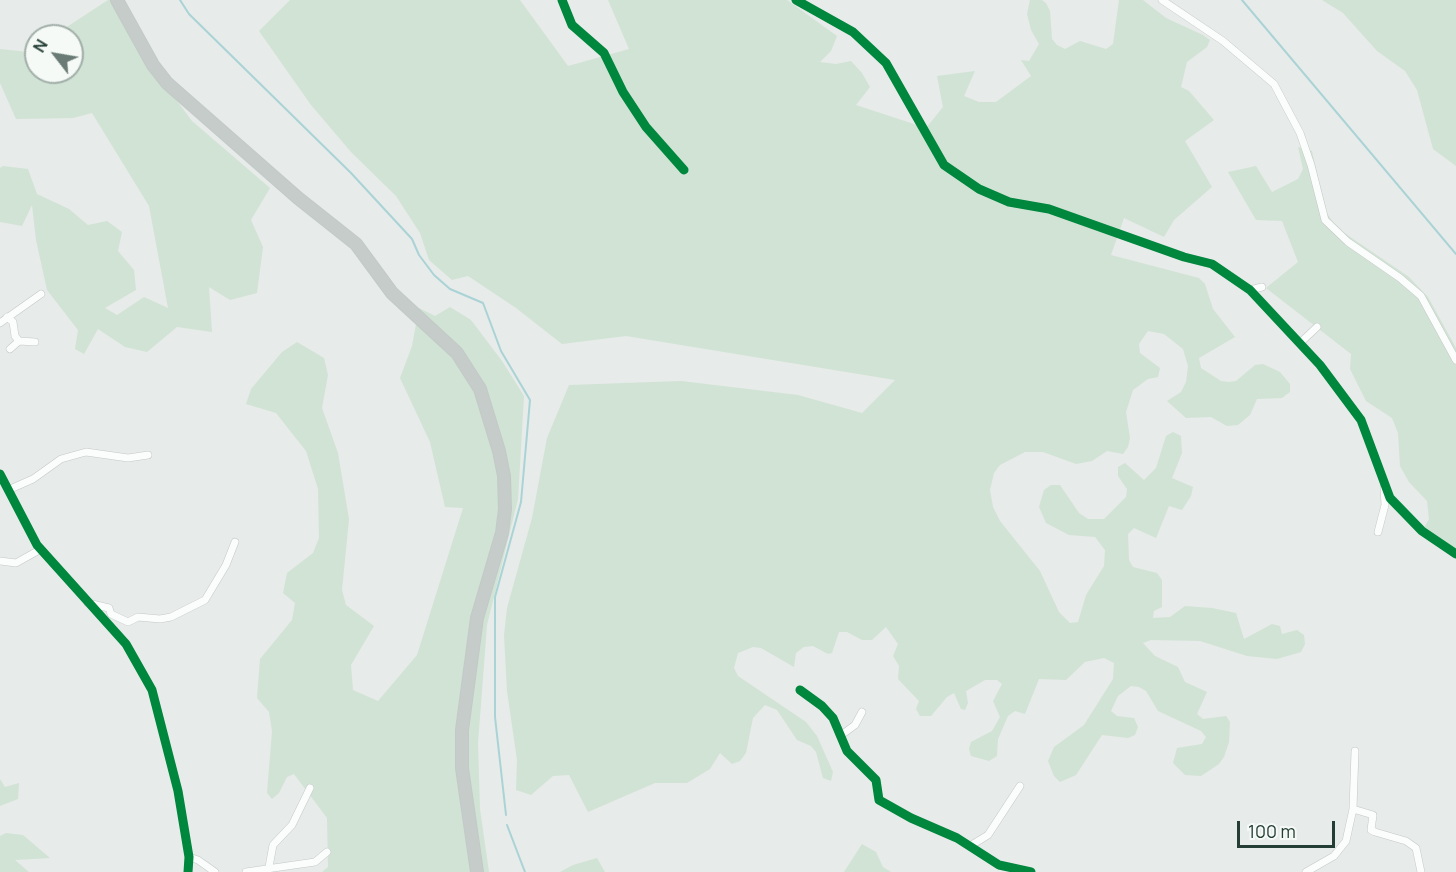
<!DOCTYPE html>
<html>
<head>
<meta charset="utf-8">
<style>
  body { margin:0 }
  #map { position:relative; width:1456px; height:872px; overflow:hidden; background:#e7ebe9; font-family:Manrope,sans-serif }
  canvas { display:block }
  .north { position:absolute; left:24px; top:24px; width:60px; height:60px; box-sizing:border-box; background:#f5faf7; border:2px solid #a2afa9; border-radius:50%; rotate:301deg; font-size:16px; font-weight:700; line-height:24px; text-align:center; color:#253e35 }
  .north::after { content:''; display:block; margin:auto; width:21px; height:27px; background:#697b74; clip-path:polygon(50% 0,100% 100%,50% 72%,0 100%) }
  .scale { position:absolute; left:1237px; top:821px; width:98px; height:27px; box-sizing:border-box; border:3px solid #253e35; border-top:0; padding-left:8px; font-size:18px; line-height:21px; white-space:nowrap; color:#253e35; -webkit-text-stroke:4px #f5faf7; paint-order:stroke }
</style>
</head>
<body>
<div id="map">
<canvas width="1456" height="872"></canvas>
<div class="north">N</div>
<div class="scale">100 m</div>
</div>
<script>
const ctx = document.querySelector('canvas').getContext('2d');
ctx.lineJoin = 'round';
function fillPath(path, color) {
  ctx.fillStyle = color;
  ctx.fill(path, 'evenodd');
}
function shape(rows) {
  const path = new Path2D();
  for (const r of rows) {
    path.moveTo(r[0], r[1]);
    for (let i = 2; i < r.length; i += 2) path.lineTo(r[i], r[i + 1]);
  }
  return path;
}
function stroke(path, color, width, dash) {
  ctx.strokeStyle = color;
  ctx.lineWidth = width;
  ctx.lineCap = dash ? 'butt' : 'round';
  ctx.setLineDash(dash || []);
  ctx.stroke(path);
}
const green = shape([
  [108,0,117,0,151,66,192,121,270,188,251,220,263,247,257,293,230,300,209,287,212,332,177,327,147,352,125,347,98,329,84,354,75,349,78,330,47,290,36,240,32,205,22,226,0,222,0,168,3,166,28,169,37,194,69,209,88,225,107,221,122,232,118,251,134,270,136,290,105,308,117,315,144,297,168,308,149,206,92,113,73,118,16,119,0,83,0,49,29,52,36,47,36,72,72,72,72,36,53,36],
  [290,0,520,0,568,66,629,49,608,0,787,0,837,36,831,51,820,62,836,64,851,61,862,73,870,87,856,105,926,128,943,107,937,76,975,71,964,96,979,102,996,102,1031,76,1021,60,1029,61,1039,44,1031,30,1027,14,1030,0,1042,0,1046,3,1050,11,1052,39,1057,45,1065,49,1080,41,1106,49,1113,44,1119,0,1143,0,1166,18,1203,35,1210,40,1207,47,1187,62,1181,87,1189,91,1214,120,1185,141,1212,187,1174,220,1164,237,1124,218,1111,255,1199,278,1205,284,1213,309,1235,337,1199,358,1201,368,1221,381,1229,382,1236,381,1255,365,1263,364,1280,372,1290,384,1290,392,1282,398,1257,399,1250,415,1238,425,1227,426,1211,417,1186,418,1167,401,1181,392,1186,382,1188,366,1183,349,1164,334,1148,331,1139,344,1140,353,1160,368,1158,377,1148,379,1133,390,1126,412,1130,438,1128,447,1123,454,1107,451,1092,461,1076,464,1043,452,1025,452,1000,465,994,473,990,490,993,507,1000,521,1040,571,1059,612,1070,623,1078,622,1086,595,1104,566,1105,550,1095,537,1069,535,1046,523,1039,507,1044,490,1051,485,1060,485,1079,513,1088,519,1104,519,1126,497,1127,489,1118,476,1118,467,1125,463,1144,480,1156,468,1166,436,1173,432,1181,436,1182,453,1172,478,1193,487,1191,496,1182,510,1169,506,1156,538,1134,528,1128,534,1129,560,1133,567,1157,573,1162,580,1162,607,1154,611,1153,618,1170,617,1185,606,1212,608,1236,613,1244,639,1272,624,1280,626,1282,634,1297,630,1304,635,1305,644,1301,652,1277,659,1247,656,1200,641,1151,640,1143,643,1155,656,1178,667,1185,682,1207,692,1197,714,1203,719,1226,716,1230,722,1229,742,1224,757,1219,764,1201,776,1185,775,1173,763,1177,748,1202,744,1206,737,1201,731,1158,711,1146,691,1139,687,1131,686,1118,696,1111,711,1117,716,1134,718,1138,727,1135,735,1128,738,1102,735,1076,775,1060,782,1054,776,1048,761,1054,747,1084,725,1113,679,1114,663,1104,658,1085,662,1066,680,1039,679,1025,714,1015,711,1008,716,998,739,997,756,989,761,971,756,969,749,971,742,992,731,1000,717,993,701,1002,684,997,680,985,680,966,691,968,703,965,710,961,709,954,693,947,697,931,716,920,716,916,709,919,701,898,679,899,666,893,656,898,644,886,627,872,640,862,640,847,632,839,632,832,653,828,654,813,646,804,647,796,653,794,667,761,648,753,647,738,653,734,668,738,676,806,722,817,736,833,772,831,781,823,778,816,752,811,746,797,740,777,710,765,705,753,718,746,753,740,761,732,764,720,753,710,769,687,783,655,783,588,812,569,775,553,776,531,795,516,790,517,760,507,691,504,635,507,608,532,518,547,438,569,385,681,381,798,395,862,413,895,380,626,336,562,344,516,308,468,276,452,280,429,260,420,233,396,196,351,152,311,105,259,31],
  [1322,0,1456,0,1456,166,1433,149,1417,90,1405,71,1377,51,1343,13],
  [1298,147,1312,151,1325,210,1332,221,1343,232,1409,277,1428,297,1456,348,1456,554,1422,531,1429,519,1427,501,1409,482,1400,466,1398,433,1392,418,1366,401,1350,369,1351,354,1266,288,1298,262,1282,221,1256,220,1228,172,1256,166,1272,192,1298,179,1303,169],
  [450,307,471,320,502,361,524,396,518,499,487,625,478,743,480,809,489,872,322,872,328,867,327,818,294,774,287,777,279,793,272,799,267,793,272,731,269,712,257,698,260,659,292,620,295,603,283,593,287,573,313,553,319,538,318,489,306,451,276,413,246,404,251,389,282,352,297,342,324,358,328,375,322,408,338,453,349,519,342,590,346,605,374,626,351,665,353,690,378,701,417,655,463,508,445,507,430,442,400,378,412,346,419,308,435,316],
  [0,779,5,787,19,783,18,799,0,806],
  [6,833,23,835,50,858,15,860,29,872,0,872,0,836],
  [862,844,876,852,883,867,891,872,844,872],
  [597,858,605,872,560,872,573,865]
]);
const stream = shape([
  [180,0,189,14,351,173,412,239,419,255,434,275,450,289,483,303,501,351,530,400,521,502,495,597,495,717,506,815],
  [1242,0,1456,254],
  [507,825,525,872]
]);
const minor = shape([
  [562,0,572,25,604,53,623,92,646,127,684,170],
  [796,0,853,32,886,63,944,165,979,189,1009,202,1049,209,1184,257,1212,264,1250,290,1320,365,1361,420,1390,498,1422,531,1456,554],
  [1162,0,1223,41,1274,84,1300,133,1311,165,1325,220,1348,242,1400,278,1421,296,1456,360],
  [1250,290,1262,287],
  [7,317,13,322,15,336,19,341,10,349],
  [0,323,41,294],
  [19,341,35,342],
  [1300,343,1317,327],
  [0,474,37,545,126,644,152,690,178,791,189,857,188,872],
  [8,490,33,479,61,459,86,452,128,458,148,455],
  [1378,532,1385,505,1384,488],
  [0,561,16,563,41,549],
  [88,603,109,608,111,614,128,622,138,617,160,619,171,617,205,600,226,565,235,542],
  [800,690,822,706,833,718,847,751,876,780,879,800,911,818,957,838,999,865,1031,872],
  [840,736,855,725,862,712],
  [1353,809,1373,815,1371,830,1375,832,1406,841,1416,848,1421,872],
  [970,846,988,835,1020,786],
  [189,857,198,860,215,872],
  [269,867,273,845,292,825,310,788],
  [246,872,315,862,327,852],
  [1306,872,1334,856,1346,841,1353,809,1355,751]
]);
const trunk = shape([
  [117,0,153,65,167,83,298,198,356,244,392,293,457,353,480,389,499,451,504,476,505,509,502,533,477,618,462,730,462,768,477,872]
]);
const cycleway = shape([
  [562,0,572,25,604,53,623,92,646,127,684,170],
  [796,0,853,32,886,63,944,165,979,189,1009,202,1049,209,1184,257,1212,264,1250,290,1320,365,1361,420,1390,498,1422,531,1456,554],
  [0,474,37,545,126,644,152,690,178,791,189,857,188,872],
  [800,690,822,706,833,718,847,751,876,780,879,800,911,818,957,838,999,865,1031,872]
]);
fillPath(green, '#d1e3d5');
stroke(stream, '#aad3d6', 2);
stroke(minor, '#c4c8c6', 8);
stroke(trunk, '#c2cac7', 14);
stroke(minor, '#fbfcfc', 7);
stroke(trunk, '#c6ccca', 12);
stroke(cycleway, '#00873e', 9);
</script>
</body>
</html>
